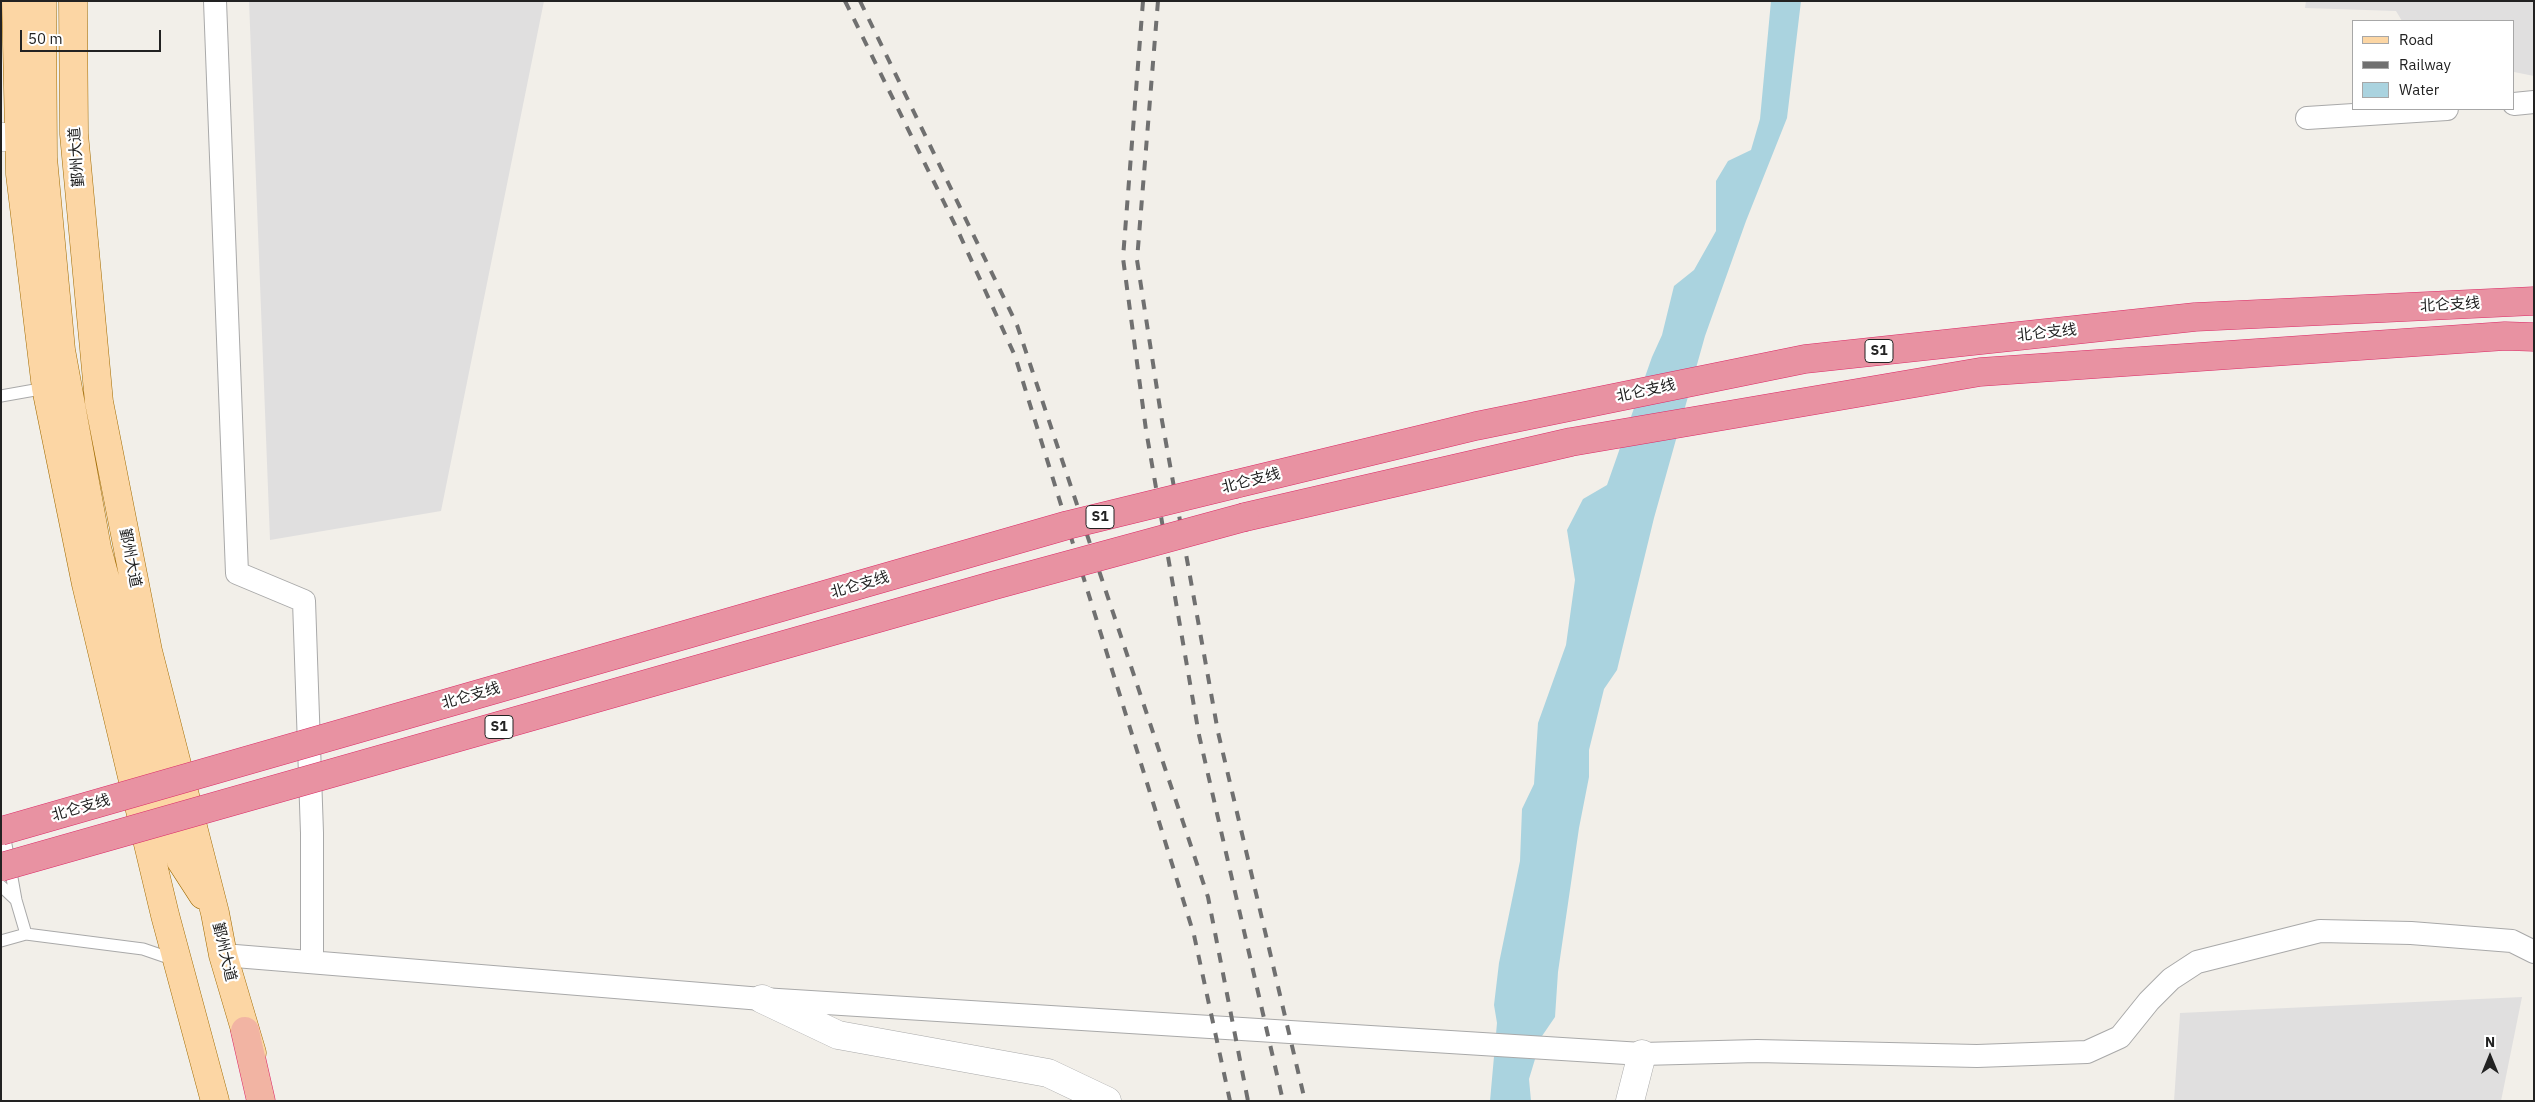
<!DOCTYPE html>
<html>
<head>
<meta charset="utf-8">
<style>
  body { margin:0 }
  #map { position:relative; width:2535px; height:1102px; overflow:hidden; background:#f2efe9; font-family:"IBM Plex Sans",sans-serif }
  canvas { display:block }
  .frame { position:absolute; inset:0; border:2px solid #222; pointer-events:none }
  .legend { position:absolute; left:2352px; top:20px; width:162px; height:90px; box-sizing:border-box; background:#fff; border:1px solid #a7a7a7; margin:0; padding:6px 9px; list-style:none; font-size:15px; color:#222 }
  .legend li { display:flex; align-items:center; gap:10px; height:25px }
  .legend b { width:25px; border:1px solid #a7a7a7 }
  .north { position:absolute; left:2465px; top:1032px; width:50px; height:50px; -webkit-text-stroke:4px #fff; paint-order:stroke; rotate:0deg; font-size:14px; font-weight:700; line-height:20px; text-align:center; color:#222 }
  .north::after { content:''; display:block; margin:auto; width:18px; height:22px; background:#222; clip-path:polygon(50% 0,100% 100%,50% 72%,0 100%) }
  .scale { position:absolute; left:20px; top:30px; width:141px; height:22px; box-sizing:border-box; border:2px solid #222; border-top:0; padding-left:6px; font-size:15px; line-height:18px; white-space:nowrap; color:#222; -webkit-text-stroke:4px #fff; paint-order:stroke }
</style>
</head>
<body>
<div id="map">
<canvas width="2535" height="1102"></canvas>
<div class="frame"></div>
<ul class="legend">
<li><b style="height:6px;background:#fcd6a4"></b>Road</li>
<li><b style="height:6px;background:#707070"></b>Railway</li>
<li><b style="height:14px;background:#aad3df"></b>Water</li>
</ul>
<div class="north">N</div>
<div class="scale">50 m</div>
</div>
<script>
const ctx = document.querySelector('canvas').getContext('2d');
ctx.lineJoin = 'round';
function fillPath(path, color) {
  ctx.fillStyle = color;
  ctx.fill(path, 'evenodd');
}
function shape(rows) {
  const path = new Path2D();
  for (const r of rows) {
    path.moveTo(r[0], r[1]);
    for (let i = 2; i < r.length; i += 2) path.lineTo(r[i], r[i + 1]);
  }
  return path;
}
function stroke(path, color, width, dash) {
  ctx.strokeStyle = color;
  ctx.lineWidth = width;
  ctx.lineCap = dash ? 'butt' : 'round';
  ctx.setLineDash(dash || []);
  ctx.stroke(path);
}
function drawText(font, color, halo, rows, align = 'center') {
  ctx.font = font + ' "IBM Plex Sans","Noto Sans SC",sans-serif';
  ctx.lineWidth = 4.5;
  ctx.setLineDash([]);
  ctx.textBaseline = 'middle';
  ctx.strokeStyle = halo;
  ctx.fillStyle = color;
  for (const [text, x, y, turn = 0] of rows) {
    ctx.save();
    ctx.translate(x, y);
    ctx.rotate((+turn || 0) * Math.PI / 180);
    ctx.textAlign = isNaN(turn) ? turn : align;
    if (halo) ctx.strokeText(text, 0, 0);
    ctx.fillText(text, 0, 0);
    ctx.restore();
  }
}
const residential = shape([
  [249,1,544,1,441,511,270,540],
  [2306,1,2534,1,2534,76,2514,72,2514,21,2402,21,2396,11,2305,8],
  [2522,997,2501,1101,2174,1101,2180,1013]
]);
const water = shape([
  [1771,1,1801,1,1787,118,1746,221,1705,336,1654,518,1617,670,1604,689,1589,750,1589,777,1579,828,1558,972,1555,1017,1542,1036,1529,1079,1531,1101,1490,1101,1497,1023,1494,1005,1499,963,1520,861,1522,809,1534,784,1538,723,1566,645,1575,580,1567,530,1583,499,1607,485,1652,357,1662,335,1674,286,1694,270,1716,231,1716,181,1728,161,1751,150,1760,119]
]);
const service = shape([
  [1,396,46,388],
  [3,828,16,900,26,934],
  [1,886,16,900],
  [1,941,26,934,143,949,175,960]
]);
const minor = shape([
  [215,1,237,573,304,601,312,833,312,962],
  [2514,104,2534,102],
  [2307,118,2447,109],
  [223,955,762,999,1642,1054,1757,1051,1977,1056,2087,1052,2120,1037,2149,1001,2171,979,2197,962,2320,931,2411,933,2512,941,2534,952]
]);
const tertiary = shape([
  [1,137,19,137],
  [762,999,838,1035,1048,1073,1107,1101],
  [1630,1101,1642,1054]
]);
const primary = shape([
  [16,1,20,174,46,388,86,584,165,915,215,1101],
  [42,1,43,158,61,350,97,548,181,861,203,895],
  [73,1,74,134,99,402,148,651,215,913,223,955,252,1053]
]);
const trunk = shape([
  [245,1031,261,1101]
]);
const motorway = shape([
  [1236,484,1476,426,1805,359,2195,317,2534,301],
  [1245,517,1571,442,1980,372,2505,336,2534,337]
]);
const rail = shape([
  [845,1,958,231,1015,356,1194,935,1230,1101],
  [860,1,1017,325,1208,897,1248,1101],
  [1143,1,1123,258,1146,430,1199,735,1283,1101],
  [1158,1,1137,260,1161,415,1218,732,1305,1101]
]);
const motorwayBridge = shape([
  [1,831,1068,525,1236,484],
  [1,867,995,585,1245,517]
]);
const shields = [
  [1879,351,28],
  [1100,517,28],
  [499,727,28]
];
const shieldNames = [
  ["S1",1879,351],
  ["S1",1100,517],
  ["S1",499,727]
];
const streetNames = [
  ["鄞州大道",77,157,-94],
  ["北仑支线",2450,305,-3],
  ["北仑支线",2047,333,-6],
  ["北仑支线",1646,391,-12],
  ["北仑支线",1251,481,-14],
  ["鄞州大道",130,558,79],
  ["北仑支线",860,585,-16],
  ["北仑支线",471,696,-16],
  ["北仑支线",81,808,-16],
  ["鄞州大道",224,952,77]
];
fillPath(residential, '#e0dfdf');
fillPath(water, '#aad3df');
stroke(service, '#a9a9a9', 13);
stroke(minor, '#a9a9a9', 24);
stroke(tertiary, '#a9a9a9', 29);
stroke(primary, '#a06b00', 29);
stroke(trunk, '#dc2a67', 29);
stroke(motorway, '#dc2a67', 29);
stroke(service, '#fff', 11);
stroke(minor, '#fff', 22);
stroke(tertiary, '#fff', 28);
stroke(primary, '#fcd6a4', 28);
stroke(trunk, '#f2b4a3', 28);
stroke(motorway, '#e892a2', 28);
stroke(rail, '#707070', 4, [10, 10]);
stroke(motorwayBridge, '#dc2a67', 29, []);
stroke(motorwayBridge, '#e892a2', 28);
for (const [x, y, w] of shields) {
  const box = new Path2D();
  box.roundRect(x - w / 2, y - 11.5, w, 23, 4);
  ctx.fillStyle = '#fff';
  ctx.fill(box);
  stroke(box, '#222', 1);
}
drawText('bold 14px', '#222', null, shieldNames);
drawText('15px', '#222', '#fff', streetNames);
</script>
</body>
</html>
